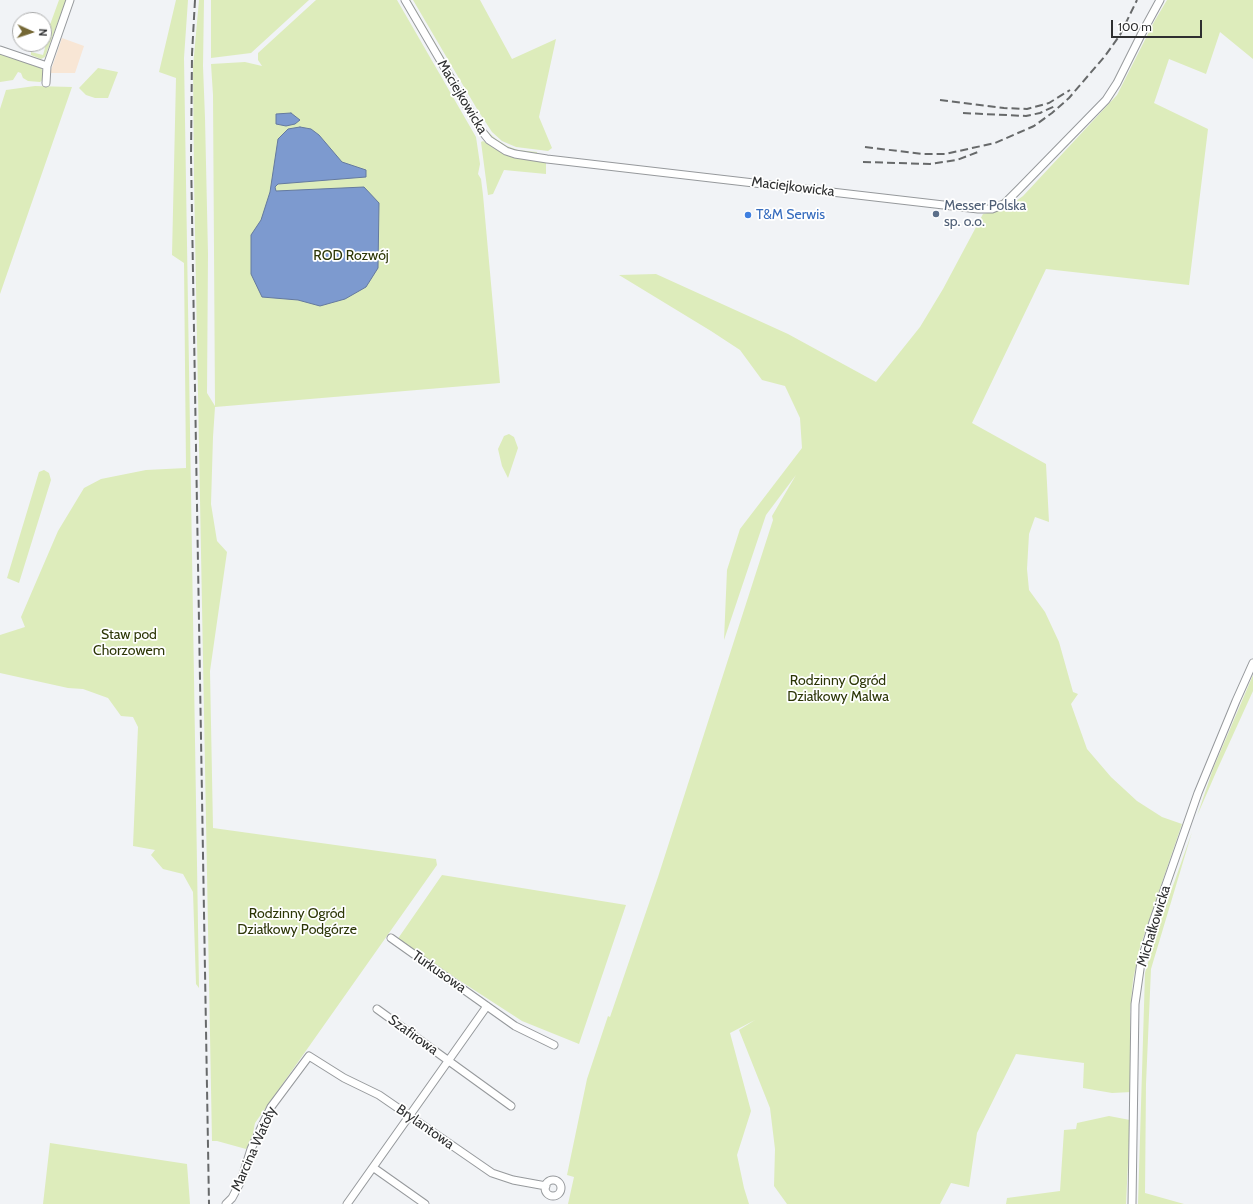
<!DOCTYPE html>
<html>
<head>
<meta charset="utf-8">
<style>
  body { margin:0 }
  #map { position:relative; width:1253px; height:1204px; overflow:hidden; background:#f1f3f6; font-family:Cabin,sans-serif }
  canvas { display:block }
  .north { position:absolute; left:12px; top:12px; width:40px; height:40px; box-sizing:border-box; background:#fff; border:1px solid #abacac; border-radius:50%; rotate:93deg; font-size:11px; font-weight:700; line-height:16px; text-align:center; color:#2e2f30 }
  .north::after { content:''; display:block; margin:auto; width:14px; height:18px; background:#756835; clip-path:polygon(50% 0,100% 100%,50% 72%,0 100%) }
  .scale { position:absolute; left:1111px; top:20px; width:91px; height:18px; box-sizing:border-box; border:2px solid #2e2f30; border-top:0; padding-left:5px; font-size:12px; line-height:14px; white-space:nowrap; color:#2e2f30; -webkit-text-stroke:3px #fff; paint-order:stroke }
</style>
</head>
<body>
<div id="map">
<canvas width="1253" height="1204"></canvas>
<div class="north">N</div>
<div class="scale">100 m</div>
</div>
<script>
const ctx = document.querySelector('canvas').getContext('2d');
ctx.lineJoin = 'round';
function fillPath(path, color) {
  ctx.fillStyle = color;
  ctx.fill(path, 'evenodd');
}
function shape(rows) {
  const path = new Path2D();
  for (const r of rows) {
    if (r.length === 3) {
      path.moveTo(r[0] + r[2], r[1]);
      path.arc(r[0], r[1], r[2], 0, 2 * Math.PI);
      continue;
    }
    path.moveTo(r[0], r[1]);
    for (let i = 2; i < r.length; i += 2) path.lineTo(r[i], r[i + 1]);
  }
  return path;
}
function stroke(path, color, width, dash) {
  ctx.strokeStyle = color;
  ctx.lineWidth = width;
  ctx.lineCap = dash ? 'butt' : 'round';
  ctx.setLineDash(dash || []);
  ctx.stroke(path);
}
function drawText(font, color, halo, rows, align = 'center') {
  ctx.font = font + ' Cabin,sans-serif';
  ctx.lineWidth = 3.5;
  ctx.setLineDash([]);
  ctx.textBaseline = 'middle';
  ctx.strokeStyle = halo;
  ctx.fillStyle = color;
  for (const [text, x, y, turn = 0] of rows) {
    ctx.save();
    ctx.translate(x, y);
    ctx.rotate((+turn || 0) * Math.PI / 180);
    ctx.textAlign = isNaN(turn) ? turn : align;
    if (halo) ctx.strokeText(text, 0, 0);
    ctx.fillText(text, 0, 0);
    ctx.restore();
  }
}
const commercial = shape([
  [62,38,84,46,75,73,50,73]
]);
const green = shape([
  [59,0,66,0,45,57,41,59,31,55,31,52,43,55,45,48,43,44],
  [176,0,188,0,184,58,199,988,196,984,193,892,183,874,163,869,151,855,155,850,133,846,138,727,133,717,121,716,108,698,83,689,68,688,0,673,0,635,25,627,21,617,58,531,84,488,101,479,146,470,186,468,184,263,172,255,176,78,159,72],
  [199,0,204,0,203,66,205,118,208,254,207,393,215,406,213,95,211,64,245,62,262,66,258,60,258,53,316,0,397,0,476,137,480,164,478,174,481,179,483,195,500,383,215,407,213,437,211,504,217,541,227,552,210,671,213,828,436,859,437,865,255,1123,252,1139,246,1149,217,1141,212,1141,194,178,193,67],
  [211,0,309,0,251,53,211,58],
  [409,0,410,0,487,131,496,139,507,146,518,150,537,152,537,154,510,149,498,142,487,132],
  [413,0,480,0,512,59,556,39,539,117,552,148,548,151,516,147,502,141,492,132,477,109],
  [1167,0,1253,0,1253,59,1220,32,1206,74,1169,59,1154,103,1208,129,1189,285,1046,269,972,423,1046,464,1049,522,1035,517,1029,534,1027,569,1029,590,1045,612,1059,642,1073,692,1078,694,1071,704,1087,749,1111,777,1137,801,1162,817,1182,824,1140,947,1133,980,1130,1012,1132,1092,1112,1093,1083,1088,1084,1063,1016,1054,977,1133,969,1187,951,1183,940,1204,787,1204,774,1186,775,1149,770,1108,739,1030,755,1020,730,1033,751,1111,737,1155,744,1188,749,1204,568,1204,574,1177,567,1175,587,1079,608,1016,610,1017,658,877,773,520,772,516,796,475,766,515,724,640,727,570,740,529,802,448,800,418,785,386,762,380,740,350,711,331,619,275,656,274,788,334,876,382,920,327,943,289,983,214,1005,209,1023,196,1117,95,1154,22],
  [0,53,40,67,44,72,44,79,40,82,28,81,23,78,21,73,18,72,13,80,0,82],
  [98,68,118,72,108,98,95,98,86,95,79,88],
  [35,86,72,87,0,294,0,109,6,90],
  [483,141,505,155,517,158,546,162,546,174,504,170,493,194,488,195,481,142],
  [509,434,514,437,518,448,508,478,502,466,498,449,504,436],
  [44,470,49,473,51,480,19,583,7,578,39,472],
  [1253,675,1253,691,1217,770,1197,816,1213,769],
  [1192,832,1151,969,1146,1084,1145,1193,1184,1204,1138,1204,1145,973,1157,931],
  [442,875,626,905,579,1044,522,1021,397,940],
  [1109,1116,1130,1120,1126,1204,1006,1204,1007,1198,1060,1191,1064,1130,1076,1129,1077,1123],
  [50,1143,187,1164,190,1204,43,1204]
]);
const water = shape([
  [291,113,300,120,295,124,286,126,276,124,276,114,291,113],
  [300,127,311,129,319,135,342,162,366,170,366,177,278,184,275,187,276,191,364,187,379,203,378,268,366,287,345,299,320,306,298,300,262,297,251,274,251,235,261,220,270,192,278,139,288,129,300,127]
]);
const minor = shape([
  [405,0,481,130,489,140,506,151,515,154,547,159,978,209,992,209,1004,204,1020,188,1106,100,1117,83,1142,33,1160,0],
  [0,50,47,66],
  [46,83,47,66,70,0],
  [391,938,515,1026,554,1045],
  [377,1009,511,1106],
  [374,1168,425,1204],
  [553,1188,8],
  [226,1204,232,1198,241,1181,251,1149,271,1107,309,1056,344,1078,379,1095,492,1173,513,1180,546,1186],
  [347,1204,487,1006],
  [1132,1204,1135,1004,1141,962,1153,922,1198,793,1236,701,1253,663]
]);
const rail = shape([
  [195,0,192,54,191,156,209,1204],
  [940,100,1004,108,1027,109,1049,103,1070,90],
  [963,113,1026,116,1040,113,1055,106],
  [865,147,923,154,945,154,995,143,1034,126,1052,113,1069,98,1105,56,1120,35,1137,0],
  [863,162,930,164,957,160,978,152]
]);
const markers = [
  [936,214,4,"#5c6f8a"],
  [748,215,4,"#3f7fe0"]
];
const streetNames = [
  ["Maciejkowicka",462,97,59],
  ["Maciejkowicka",793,187,7],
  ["Michałkowicka",1154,926,-73],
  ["Turkusowa",439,972,35],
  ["Szafirowa",413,1035,36],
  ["Brylantowa",425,1127,35],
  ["Marcina Watoły",254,1149,-66]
];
const serviceNames = [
  ["Messer Polska",944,206],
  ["sp. o.o.",944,222]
];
const shopNames = [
  ["T&M Serwis",756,215]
];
const parkNames = [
  ["ROD Rozwój",351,256],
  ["Staw pod",129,635],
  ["Chorzowem",129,651],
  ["Rodzinny Ogród",838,681],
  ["Działkowy Malwa",838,697],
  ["Rodzinny Ogród",297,914],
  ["Działkowy Podgórze",297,930]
];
fillPath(commercial, '#f8e6d5');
fillPath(green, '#ddecbb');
fillPath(water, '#7d9acf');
stroke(water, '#657a9f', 1);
stroke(minor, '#96999c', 9);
stroke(minor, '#fff', 7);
stroke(rail, '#67696a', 2, [8, 4]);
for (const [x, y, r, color] of markers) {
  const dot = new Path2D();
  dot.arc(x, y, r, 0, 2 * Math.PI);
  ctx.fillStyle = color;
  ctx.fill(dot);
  stroke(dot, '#fff', 1.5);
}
drawText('14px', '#2e2f30', '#fff', streetNames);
drawText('14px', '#4e5e75', '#fff', serviceNames, 'left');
drawText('14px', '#366cbe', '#fff', shopNames, 'left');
drawText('14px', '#2c3606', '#fff', parkNames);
</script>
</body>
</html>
